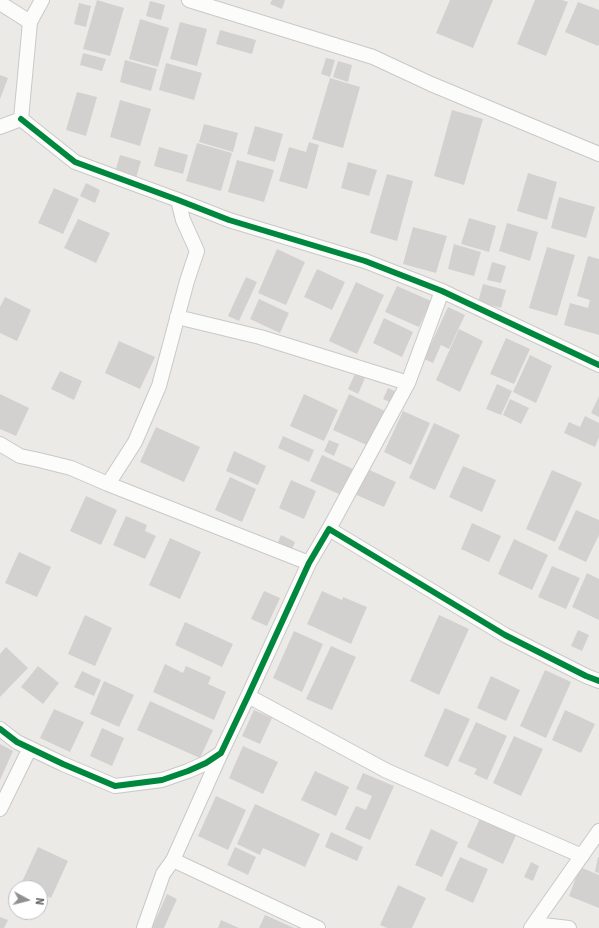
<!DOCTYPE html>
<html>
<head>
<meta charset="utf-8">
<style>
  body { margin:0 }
  #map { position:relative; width:599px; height:928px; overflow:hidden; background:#eceae6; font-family:"Source Sans 3",sans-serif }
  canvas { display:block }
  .north { position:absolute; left:8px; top:880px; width:40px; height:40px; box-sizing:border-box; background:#fff; border:1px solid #bebfc1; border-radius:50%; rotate:97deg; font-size:11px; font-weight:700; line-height:16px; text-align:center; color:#5c6064 }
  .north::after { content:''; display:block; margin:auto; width:14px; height:18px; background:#8e9092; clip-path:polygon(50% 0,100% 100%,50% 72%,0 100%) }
</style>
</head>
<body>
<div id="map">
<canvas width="599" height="928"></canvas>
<div class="north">N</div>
</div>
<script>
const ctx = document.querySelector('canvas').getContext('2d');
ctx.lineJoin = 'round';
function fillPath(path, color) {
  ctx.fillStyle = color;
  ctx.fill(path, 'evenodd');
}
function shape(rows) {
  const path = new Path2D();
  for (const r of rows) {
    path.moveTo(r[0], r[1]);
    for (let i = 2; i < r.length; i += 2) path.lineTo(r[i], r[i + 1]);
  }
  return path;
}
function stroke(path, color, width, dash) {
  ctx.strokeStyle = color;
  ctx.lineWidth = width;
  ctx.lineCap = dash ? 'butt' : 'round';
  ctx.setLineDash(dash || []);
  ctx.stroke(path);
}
const building = shape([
  [97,0,124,8,110,56,83,49],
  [272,0,285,0,282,9,270,4],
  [450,0,493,0,473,48,436,33],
  [535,0,562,0,568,2,546,56,517,44],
  [150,1,165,5,161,20,146,16],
  [578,2,599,10,599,44,598,46,565,32],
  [79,3,91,6,86,27,74,24],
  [140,19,169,28,158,67,129,59],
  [180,22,207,29,197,66,170,59],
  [220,30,256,40,252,54,216,44],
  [83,53,106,59,102,71,80,65],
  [326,58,335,60,330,77,321,74],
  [125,60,157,69,151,91,120,82],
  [338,61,352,65,348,82,333,77],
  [166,63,202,73,194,100,159,90],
  [0,75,8,78,0,99],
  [330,78,360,87,343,148,312,139],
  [77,92,97,97,86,136,66,130],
  [120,100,151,109,140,146,110,137],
  [452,110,483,119,464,185,434,176],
  [204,124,238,133,233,152,199,142],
  [255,126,283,134,275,162,247,154],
  [309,142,319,145,307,189,279,181,289,147,306,152],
  [197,143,232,153,221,191,186,181],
  [159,147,188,155,183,174,154,166],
  [120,155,141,161,136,178,115,172],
  [237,160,274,170,264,202,228,192],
  [348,162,377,170,369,196,341,188],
  [528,173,557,182,547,220,517,211],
  [387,174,413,181,397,241,370,233],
  [86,183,100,190,95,203,80,196],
  [54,188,79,199,63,234,38,223],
  [559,197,595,207,586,238,551,228],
  [469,218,496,226,489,252,461,244],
  [78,219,110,233,96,263,64,248],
  [507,223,538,232,530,261,499,251],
  [413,227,447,236,436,273,403,264],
  [454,244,481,252,474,276,448,269],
  [547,247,575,255,557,316,529,308],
  [277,249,305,262,286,305,258,293],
  [588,256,599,259,599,335,564,325,570,303,588,308,590,300,577,296],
  [492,262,506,266,501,283,487,280],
  [317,269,345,282,332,310,304,297],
  [246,277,257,282,239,321,228,316],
  [356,282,384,295,357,354,329,341],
  [483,284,506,290,501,308,478,302],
  [397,286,431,301,419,327,385,312],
  [5,297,31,310,17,341,0,333,0,307],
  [259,299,289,313,280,333,250,319],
  [448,307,465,315,449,349,441,345,433,363,424,359],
  [384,318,413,332,402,357,373,343],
  [459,329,483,341,460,392,436,380],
  [506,338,530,349,514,384,490,374],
  [119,341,155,357,140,389,105,373],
  [530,355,552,366,536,403,513,392],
  [60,371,82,381,74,400,51,389],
  [355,374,365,378,358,394,348,389],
  [497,384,512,391,501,415,486,409],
  [388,388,399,393,394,404,383,399],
  [0,394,29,408,16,436,0,429],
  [304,394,338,410,324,441,290,426],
  [349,394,385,411,369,446,333,430],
  [599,396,599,417,591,413],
  [510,399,529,408,521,424,503,415],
  [403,411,430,423,411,465,384,452],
  [585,416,599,423,599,437,595,447,564,433,569,422,580,427],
  [434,423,460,435,435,490,409,478],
  [156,427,200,447,184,482,140,462],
  [283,436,314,450,309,462,278,448],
  [329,440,339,444,334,456,324,451],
  [234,451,266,466,258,485,226,471],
  [322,455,353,469,341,495,310,481],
  [463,466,496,480,482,512,449,497],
  [363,467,396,482,384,507,352,493],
  [552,470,582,483,555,542,526,529],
  [230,477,256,489,242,522,215,510],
  [291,480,316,491,304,519,279,508],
  [86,496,117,510,101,545,70,531],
  [576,510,599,520,599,535,586,562,558,549],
  [126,516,147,525,145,531,156,536,145,559,113,545],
  [472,523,501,536,489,562,461,549],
  [281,535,295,542,292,549,278,542],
  [170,538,201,552,180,599,149,585],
  [514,539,548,555,532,590,498,574],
  [19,552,51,567,37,597,5,583],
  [552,566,580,578,566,609,538,597],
  [587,573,599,579,599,620,572,607],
  [264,591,280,598,267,626,251,619],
  [322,591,342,600,343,597,367,607,351,644,307,624],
  [85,615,112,628,95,666,68,654],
  [439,615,469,629,439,695,410,681],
  [185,622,233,644,222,667,175,645],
  [578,630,589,635,582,651,571,646],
  [294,631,323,644,302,692,273,678],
  [331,646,356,657,332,710,306,699],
  [6,647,28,668,0,697,0,654],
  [165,664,183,673,186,666,211,677,208,684,226,692,214,720,153,692],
  [38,666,59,683,43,704,21,687],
  [545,670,571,682,546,738,520,726],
  [82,671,101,680,94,696,74,687],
  [491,676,520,690,506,721,477,708],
  [104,681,134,695,119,727,90,714],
  [150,701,213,730,200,758,137,730],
  [445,708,470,719,448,767,424,756],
  [54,709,84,722,70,752,40,738],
  [254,710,272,718,260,744,242,736],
  [565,710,595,724,581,753,552,740],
  [476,722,507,736,487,780,474,774,477,769,458,761],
  [102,728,124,738,112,766,90,756],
  [514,736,543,749,521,796,493,783],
  [0,744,13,751,0,780],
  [243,746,278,762,263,794,229,778],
  [315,771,349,787,336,816,301,800],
  [363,773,394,786,370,840,345,829,356,806,366,810,372,796,356,789],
  [216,796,246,810,228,850,198,836],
  [255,804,320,834,305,867,263,848,260,855,237,844],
  [481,816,517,833,503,864,467,847],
  [431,829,458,842,442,877,415,865],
  [331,832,363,847,357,861,325,847],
  [38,847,68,861,51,898,40,893,40,888,29,888,21,884],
  [235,847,256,857,248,875,227,865],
  [460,857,488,869,473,903,445,890],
  [598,857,599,857,599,873,595,872],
  [531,862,539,866,533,881,524,877],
  [580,867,599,875,599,908,569,896],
  [398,885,426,898,412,928,387,928,380,925],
  [167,894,177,899,164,928,152,928],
  [265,915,294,928,259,928],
  [0,917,8,920,4,928,0,928],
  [221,920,239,928,218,928]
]);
const street = shape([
  [189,0,373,57,431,84,599,154],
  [0,3,30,22],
  [21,119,75,162,178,200,229,220,365,261,442,291,599,365],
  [21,119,30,22,42,0],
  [0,127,21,119],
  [177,317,260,337,408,383],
  [0,444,20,456,39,460,71,468,108,484,309,563],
  [108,484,135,442,159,386,187,281,197,251,183,220,178,200],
  [329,529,408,383,442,291],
  [248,696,387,771,582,856],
  [0,729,17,742,63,764,115,786,162,780,188,771,206,763,221,753,248,696,309,563,329,529,505,635,586,676,599,681],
  [0,809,30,748],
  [173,860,318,928],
  [534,924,569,928],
  [144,928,163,874,173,860,221,753],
  [531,928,599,831]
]);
const cycleway = shape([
  [21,119,75,162,178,200,229,220,365,261,442,291,599,365],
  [0,729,17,742,63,764,115,786,162,780,188,771,206,763,221,753,248,696,309,563,329,529,505,635,586,676,599,681]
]);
fillPath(building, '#d3d1cf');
stroke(street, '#c8c9c8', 16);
stroke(street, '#fcfcfb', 14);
stroke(cycleway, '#00873e', 6);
</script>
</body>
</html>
